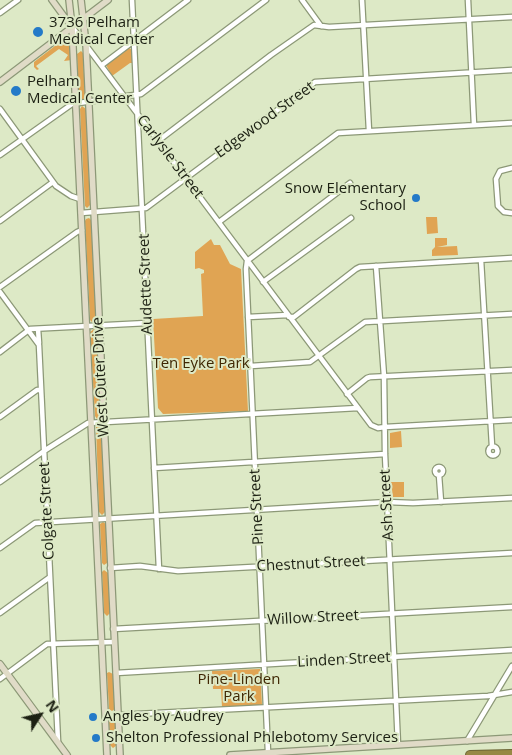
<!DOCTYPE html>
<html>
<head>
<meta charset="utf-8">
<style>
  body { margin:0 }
  #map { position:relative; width:512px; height:755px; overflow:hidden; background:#dde9c6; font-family:"Open Sans",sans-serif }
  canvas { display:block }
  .north { position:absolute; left:15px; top:690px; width:50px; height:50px; -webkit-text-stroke:4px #dde9c6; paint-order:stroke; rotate:55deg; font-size:14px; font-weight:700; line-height:20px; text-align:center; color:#1c2013 }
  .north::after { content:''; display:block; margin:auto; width:18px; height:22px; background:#1c2013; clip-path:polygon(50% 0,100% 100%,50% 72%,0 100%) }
</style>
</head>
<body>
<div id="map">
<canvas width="512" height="755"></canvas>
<div class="north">N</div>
</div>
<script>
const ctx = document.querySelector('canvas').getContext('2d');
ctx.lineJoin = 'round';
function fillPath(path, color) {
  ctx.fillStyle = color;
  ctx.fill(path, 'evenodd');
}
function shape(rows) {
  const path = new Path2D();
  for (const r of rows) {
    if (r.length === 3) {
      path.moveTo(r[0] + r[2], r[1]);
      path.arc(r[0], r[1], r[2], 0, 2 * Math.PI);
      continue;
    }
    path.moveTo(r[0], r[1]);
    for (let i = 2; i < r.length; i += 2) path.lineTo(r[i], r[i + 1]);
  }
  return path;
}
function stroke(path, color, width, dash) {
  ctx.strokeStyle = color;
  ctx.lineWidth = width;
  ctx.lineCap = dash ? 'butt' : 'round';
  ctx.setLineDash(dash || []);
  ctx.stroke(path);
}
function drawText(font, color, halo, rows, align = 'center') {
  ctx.font = font + ' "Open Sans",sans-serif';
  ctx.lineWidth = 4;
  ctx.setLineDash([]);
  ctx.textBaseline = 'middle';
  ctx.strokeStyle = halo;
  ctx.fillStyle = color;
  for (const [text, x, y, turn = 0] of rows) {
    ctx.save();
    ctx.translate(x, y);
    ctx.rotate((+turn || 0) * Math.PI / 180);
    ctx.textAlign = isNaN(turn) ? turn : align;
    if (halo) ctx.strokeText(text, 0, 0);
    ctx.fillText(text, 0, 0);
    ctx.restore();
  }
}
const green = shape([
  [64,39,68,39,70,41,72,60,64,61,68,55,59,49,36,66,39,69,37,70,34,67,34,62],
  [129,48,132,50,133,63,130,63,112,76,106,65],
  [81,51,83,53,85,98,82,100,79,98,77,54],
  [82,106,86,109,90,205,87,208,85,206,80,109],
  [426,217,437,217,438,233,427,234],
  [89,218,91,220,96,319,93,323,90,320,85,221,86,219],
  [435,238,447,238,447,245,437,247,457,246,458,255,432,256,432,250,435,247],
  [211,239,214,245,220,245,230,264,241,269,248,411,163,414,158,408,153,319,203,316,201,274,204,273,204,270,199,268,195,269,195,252],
  [94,329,96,331,101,416,97,419,95,416,90,332],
  [98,426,101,428,105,512,102,515,99,512,96,427],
  [401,431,402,447,390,448,390,433],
  [391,482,404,482,404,497,393,497],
  [103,522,106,524,107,563,104,565,102,563,100,524],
  [104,570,108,573,110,613,107,616,104,613,102,572],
  [260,669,262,705,222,707,221,689,213,689,212,671],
  [109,672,113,674,115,709,112,711,109,709,107,673],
  [112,717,116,719,117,745,113,748,110,745,109,720]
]);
const street = shape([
  [132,0,159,569],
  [302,0,321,26],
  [362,0,369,131],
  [468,0,474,125],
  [0,13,18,0],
  [73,28,371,425,378,428,385,427,512,420],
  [102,65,188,0],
  [0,109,56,186,71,196,80,199],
  [158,141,271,55,314,25,329,27,512,17],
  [0,155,72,104,141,94,266,0],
  [512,168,500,171,496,179,498,206,504,212,512,213],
  [81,213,146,208,315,82,512,70],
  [0,221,53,182],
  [219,222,338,133,512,123],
  [481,260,492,446],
  [376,266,384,376,385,454,398,745],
  [263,282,351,218],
  [0,287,77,232,82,230],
  [0,292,39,345,58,741],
  [248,317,288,315],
  [289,317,294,317,356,269,360,267,512,258],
  [38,329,39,343],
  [0,352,30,329,147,323],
  [251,366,310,362,365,322,512,314],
  [347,394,367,378,370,377,512,370],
  [0,417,37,390,41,390],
  [493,451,4.5],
  [439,471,4],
  [154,468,385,454],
  [439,475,441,502],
  [0,482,44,451,88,423,358,408],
  [0,548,35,523,387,502,413,503,512,498],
  [110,568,140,566,178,571,512,553],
  [0,613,50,577],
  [113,629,512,607],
  [116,673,512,650],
  [0,679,47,644,114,642],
  [117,715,488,696,512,692],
  [467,741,512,666],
  [268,752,246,269,247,261,350,183]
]);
const secondary = shape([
  [52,0,71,26],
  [69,0,72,27,107,755],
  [81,0,86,44,120,755],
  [0,82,108,0],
  [0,664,67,755],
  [230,755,512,738]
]);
const highway = shape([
  [470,755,512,754]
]);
const markers = [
  [38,32,6,"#247ac8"],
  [16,91,6,"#247ac8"],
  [416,198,5,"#247ac8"],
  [93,717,5,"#247ac8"],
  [96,738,5,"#247ac8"]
];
const poiNames = [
  ["3736 Pelham",49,23],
  ["Medical Center",49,40],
  ["Pelham",27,82],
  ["Medical Center",27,99],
  ["Snow Elementary",406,189,"right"],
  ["School",406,206,"right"],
  ["Angles by Audrey",103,717],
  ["Shelton Professional Phlebotomy Services",106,738]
];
const streetNames = [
  ["Edgewood Street",265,120,-36],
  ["Carlysle Street",170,157,53],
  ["Audette Street",146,284,-92],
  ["West Outer Drive",101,377,-93],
  ["Ash Street",387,505,-93],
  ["Pine Street",257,507,-93],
  ["Colgate Street",47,511,-93],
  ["Chestnut Street",311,564,-3],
  ["Willow Street",313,618,-3],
  ["Linden Street",344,660,-3]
];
const parkNames = [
  ["Ten Eyke Park",201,364],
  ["Pine-Linden",239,680],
  ["Park",239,697]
];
fillPath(green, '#e0a453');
stroke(street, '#8c9877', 7);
stroke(secondary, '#8c9877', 8);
stroke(highway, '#6c6433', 10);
stroke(street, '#fff', 4.5);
stroke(secondary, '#e0dbc7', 5.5);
stroke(highway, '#978844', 8);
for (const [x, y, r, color] of markers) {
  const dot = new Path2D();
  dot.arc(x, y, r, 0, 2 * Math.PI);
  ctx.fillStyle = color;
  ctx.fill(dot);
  stroke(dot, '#dde9c6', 2);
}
drawText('15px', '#1c2013', '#dde9c6', poiNames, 'left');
drawText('15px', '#1c2013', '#dde9c6', streetNames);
drawText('15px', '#3f2703', '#dde9c6', parkNames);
</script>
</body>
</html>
